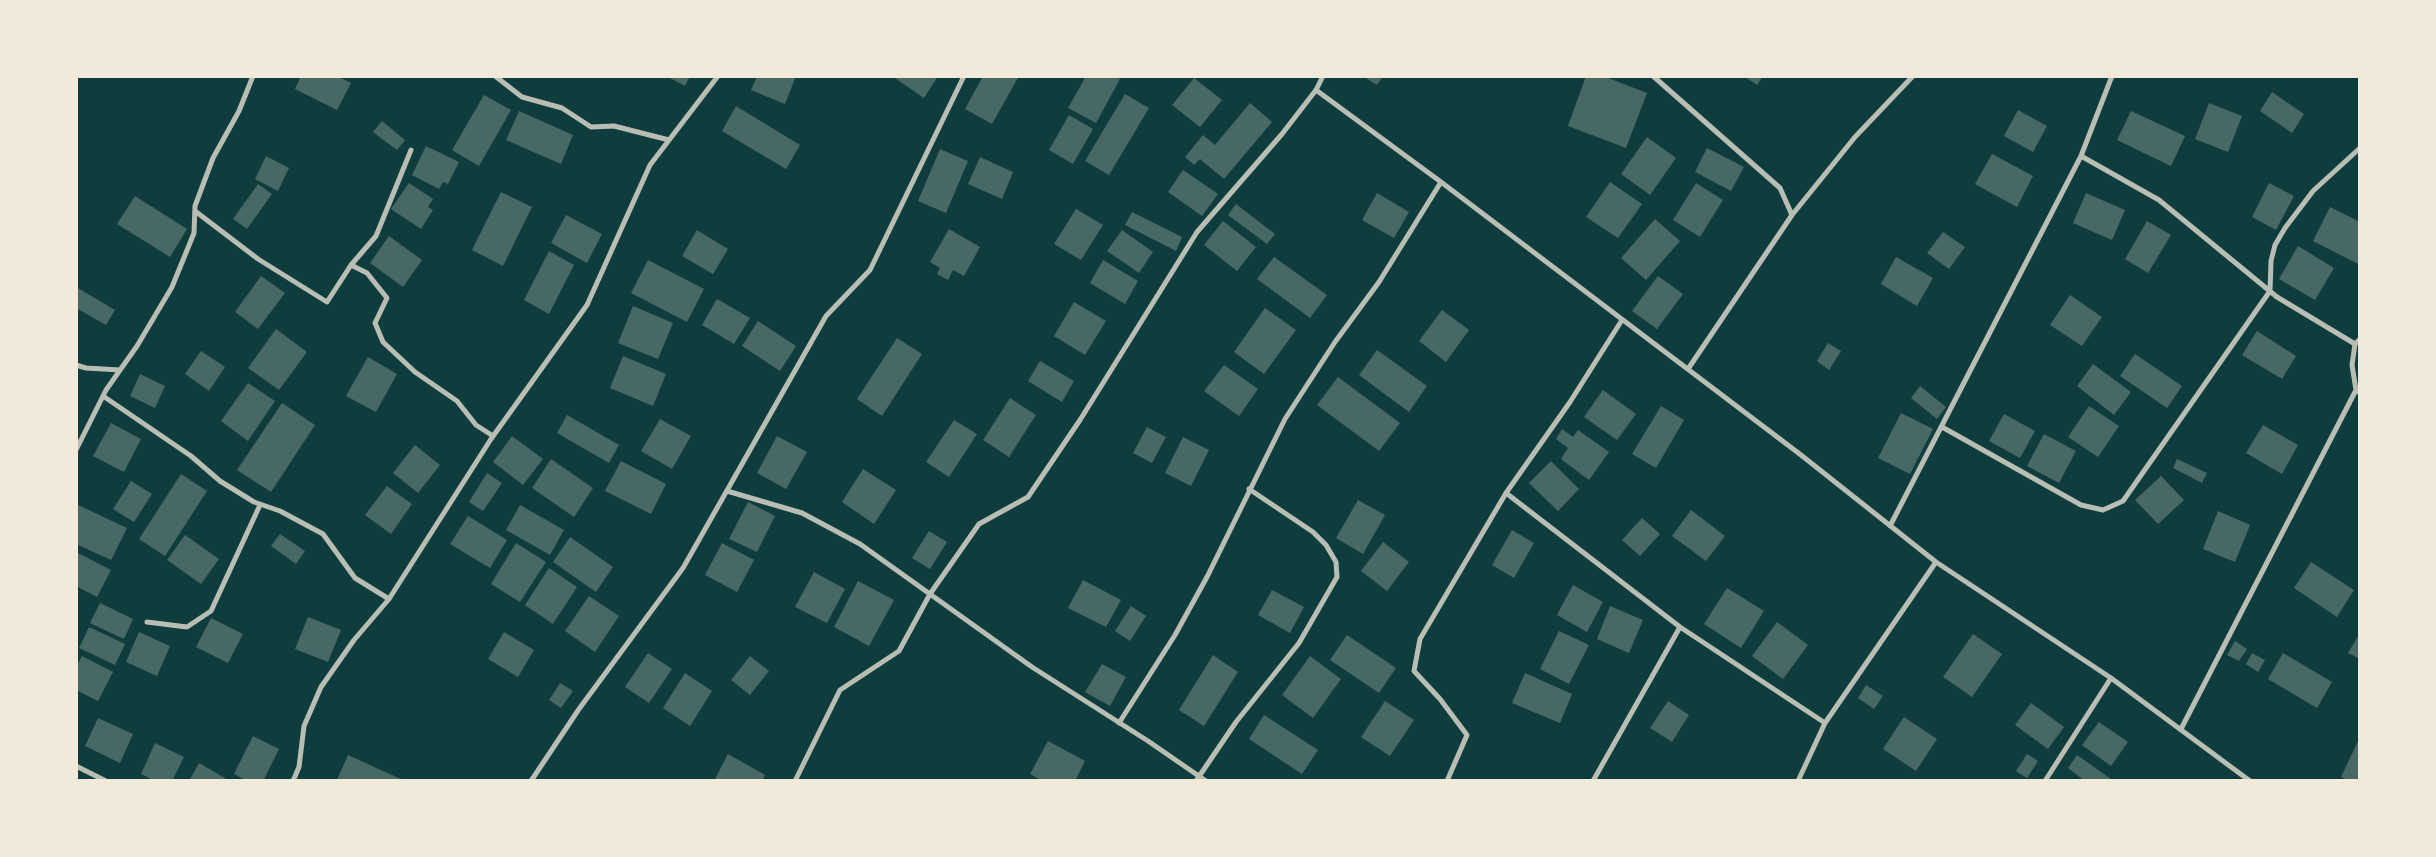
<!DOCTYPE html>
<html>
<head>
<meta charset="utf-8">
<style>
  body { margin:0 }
  #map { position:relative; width:2436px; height:857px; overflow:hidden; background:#0f3d3e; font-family:"Exo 2",sans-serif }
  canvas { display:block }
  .frame { position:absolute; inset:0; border:78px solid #f1e9da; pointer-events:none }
</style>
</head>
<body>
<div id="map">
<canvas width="2436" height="857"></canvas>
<div class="frame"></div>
</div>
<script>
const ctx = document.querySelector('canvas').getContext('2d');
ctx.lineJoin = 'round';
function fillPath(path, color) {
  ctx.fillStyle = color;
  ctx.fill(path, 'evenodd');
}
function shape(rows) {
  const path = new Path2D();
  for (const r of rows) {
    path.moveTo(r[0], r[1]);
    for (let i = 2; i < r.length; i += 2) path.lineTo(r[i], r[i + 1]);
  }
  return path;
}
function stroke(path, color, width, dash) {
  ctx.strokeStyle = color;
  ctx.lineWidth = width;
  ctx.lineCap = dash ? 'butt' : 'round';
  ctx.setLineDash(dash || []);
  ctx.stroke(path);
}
const building = shape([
  [301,76,337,76,351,83,337,110,295,89],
  [666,76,690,76,685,86],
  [757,76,796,76,785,104,751,90],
  [892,76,938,76,924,98],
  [983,76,1019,76,992,124,965,109],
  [1086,76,1115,76,1120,79,1096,123,1068,108],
  [1363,76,1383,76,1377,85],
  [1586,76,1603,76,1647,93,1626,148,1568,126],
  [1744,76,1763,76,1757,85],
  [1194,78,1222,100,1200,127,1172,105],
  [2272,92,2304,114,2292,133,2260,111],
  [1125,94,1149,108,1109,175,1085,161],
  [484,95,511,110,479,166,452,150],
  [1250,103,1272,122,1224,179,1200,159,1194,165,1185,157,1203,135,1215,145],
  [2209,103,2242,116,2228,152,2195,139],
  [736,106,800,145,786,169,722,131],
  [2018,110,2047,126,2033,152,2004,136],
  [519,111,573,135,561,164,506,140],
  [2131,111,2185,136,2171,166,2117,140],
  [1069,115,1093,129,1073,164,1049,150],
  [382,121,405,140,397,150,373,132],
  [1647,137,1676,158,1650,195,1621,174],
  [426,146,459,162,448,184,443,182,439,189,412,175],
  [1707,148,1744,167,1731,191,1695,172],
  [940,149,968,161,946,213,918,201],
  [1992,154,2033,176,2017,207,1975,184],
  [266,156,289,168,278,191,255,179],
  [980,157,1013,172,1002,199,968,184],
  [1183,170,1218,194,1202,216,1168,192],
  [1610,182,1642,204,1618,238,1586,217],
  [409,183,433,199,428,207,433,210,421,229,391,209],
  [1696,183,1723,200,1700,237,1673,220],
  [2269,183,2294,196,2276,230,2252,217],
  [258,184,272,194,247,229,233,219],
  [501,192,532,207,503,266,472,250],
  [1377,193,1409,212,1394,238,1362,220],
  [2086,193,2125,210,2112,240,2073,223],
  [135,196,187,229,170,257,117,224],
  [1236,204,1275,234,1267,244,1228,215],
  [2330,207,2360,222,2360,265,2313,241],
  [1076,209,1103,225,1081,260,1054,244],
  [1132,212,1182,237,1176,251,1125,225],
  [566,215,602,234,587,263,551,243],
  [1655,219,1680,241,1646,280,1621,258],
  [1223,221,1256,247,1237,271,1204,245],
  [2147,221,2171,235,2148,273,2125,259],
  [949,229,980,247,964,276,953,270,948,280,937,274,940,268,930,262],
  [697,230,728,249,713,274,682,256],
  [1122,230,1153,252,1139,273,1107,251],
  [1943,232,1965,247,1949,269,1927,253],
  [389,236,422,260,403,287,370,263],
  [2298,246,2334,268,2315,300,2279,279],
  [549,251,574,265,549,314,524,300],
  [1274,257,1327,295,1310,318,1257,279],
  [1896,257,1933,278,1917,306,1881,284],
  [648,260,704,289,687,322,631,293],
  [1103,260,1138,281,1125,304,1090,283],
  [261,276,285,293,258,329,235,312],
  [1658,276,1683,294,1657,329,1632,311],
  [76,287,115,310,106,325,76,308],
  [2070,295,2102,317,2082,346,2050,325],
  [717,299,750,318,734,344,702,325],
  [1074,302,1106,321,1085,355,1054,336],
  [633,306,673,323,658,359,618,343],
  [1265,308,1296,330,1264,374,1234,352],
  [1442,310,1469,330,1446,362,1419,341],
  [758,321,796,346,780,371,742,346],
  [276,329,307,352,279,390,248,368],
  [2257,331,2296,356,2282,379,2242,355],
  [897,338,922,354,882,416,857,399],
  [1828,343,1841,351,1829,370,1817,361],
  [1377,350,1427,386,1409,412,1359,375],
  [201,351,225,367,209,391,185,374],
  [2135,354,2182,386,2167,408,2120,376],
  [623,356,666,374,653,406,610,388],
  [368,357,397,374,376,412,346,396],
  [1040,361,1074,381,1062,402,1028,381],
  [2093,364,2131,392,2114,415,2077,386],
  [1224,365,1258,389,1239,416,1204,391],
  [140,374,165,386,155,408,130,396],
  [1338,377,1400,423,1379,451,1317,405],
  [248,383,275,401,248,441,221,421],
  [1920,386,1946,407,1937,419,1911,398],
  [1603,390,1636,414,1617,440,1584,417],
  [1010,398,1036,415,1009,457,983,440],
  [282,403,315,425,271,492,237,470],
  [1661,406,1684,420,1656,468,1632,454],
  [2089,406,2119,426,2098,457,2068,437],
  [1901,413,1933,429,1910,474,1878,458],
  [2004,414,2035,431,2020,458,1989,441],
  [567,415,619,445,609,463,557,433],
  [660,419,691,436,672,469,641,451],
  [954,420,977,434,949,477,926,462],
  [111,423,141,439,124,472,93,456],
  [2263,425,2298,445,2282,474,2246,453],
  [1147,427,1166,437,1152,463,1133,453],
  [1562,429,1573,437,1578,430,1609,452,1589,480,1561,459,1568,448,1556,439],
  [2044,434,2076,451,2059,483,2027,466],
  [512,436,543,459,523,485,493,462],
  [777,436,807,452,786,489,757,473],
  [1183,437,1209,450,1191,486,1165,473],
  [415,445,440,465,418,493,393,473],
  [551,459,593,488,574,517,532,488],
  [2177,459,2207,473,2202,483,2173,468],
  [621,461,666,484,651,514,605,491],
  [1551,461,1579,489,1558,511,1529,483],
  [863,469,896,490,874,524,842,502],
  [487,473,502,483,483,511,469,502],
  [181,474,207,491,165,556,139,539],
  [2161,476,2184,500,2158,524,2135,500],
  [131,481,152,494,134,522,113,509],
  [387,486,412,504,391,534,365,515],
  [1358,500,1385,515,1363,554,1336,538],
  [748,502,775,516,757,552,729,539],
  [76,504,127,528,111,560,76,544],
  [520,505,564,530,550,555,506,530],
  [1691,510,1725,536,1706,561,1672,536],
  [2218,511,2250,525,2235,562,2203,549],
  [468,516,507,540,490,568,450,544],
  [1642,518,1660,534,1640,556,1622,540],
  [1512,530,1534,543,1514,578,1492,565],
  [929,531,947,542,930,569,912,558],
  [280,534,305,551,296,564,271,546],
  [185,535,219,559,201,584,167,560],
  [570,537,613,567,596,592,553,562],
  [1383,542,1409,562,1387,591,1361,571],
  [516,543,546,562,520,602,491,584],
  [722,543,754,560,737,592,705,575],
  [76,552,111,570,97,597,76,586],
  [2311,562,2354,590,2337,617,2294,588],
  [549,568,577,587,553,624,525,605],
  [814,572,845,589,827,623,795,607],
  [1083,580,1121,600,1106,627,1068,608],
  [858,581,894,600,869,646,834,627],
  [1573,585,1603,602,1587,632,1557,615],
  [1727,588,1764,611,1741,648,1704,624],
  [1272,590,1304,607,1290,633,1258,615],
  [589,596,619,616,595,652,565,631],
  [100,603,133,619,124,639,90,623],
  [1131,606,1146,616,1130,641,1115,631],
  [1610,606,1643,620,1629,653,1597,639],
  [308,617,341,630,328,662,295,649],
  [211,618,243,634,228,663,196,647],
  [1777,622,1808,645,1783,679,1752,656],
  [89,627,125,644,115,665,79,648],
  [1559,631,1589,645,1569,684,1540,669],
  [139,632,170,646,157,676,126,662],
  [504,632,534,650,518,677,488,659],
  [2360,633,2360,659,2348,653],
  [1973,634,2002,654,1972,697,1943,677],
  [1347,635,1396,668,1379,693,1330,660],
  [2235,641,2247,649,2239,661,2227,655],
  [648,653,672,669,649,703,625,687],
  [2252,653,2265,660,2258,672,2246,664],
  [2283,653,2332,682,2317,708,2268,679],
  [1213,655,1238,672,1204,726,1179,710],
  [82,656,113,672,98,701,76,690,76,667],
  [750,656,769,671,750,695,731,680],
  [1310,656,1341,679,1313,718,1282,695],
  [1102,664,1126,677,1110,706,1085,692],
  [685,673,712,691,690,726,663,708],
  [1525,673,1572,694,1560,723,1512,703],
  [560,683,573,691,561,708,549,700],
  [1866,685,1883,696,1874,709,1858,698],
  [1385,701,1414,720,1390,756,1361,737],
  [1668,701,1689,715,1672,742,1650,728],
  [2031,703,2064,727,2048,749,2015,725],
  [1264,715,1318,750,1302,774,1249,739],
  [1904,717,1937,739,1916,771,1883,749],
  [98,718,133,734,120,763,85,746],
  [2099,722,2128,742,2111,766,2082,745],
  [253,736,279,749,263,781,247,781,234,774],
  [2360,737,2360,781,2349,781,2341,777],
  [1048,741,1085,761,1075,781,1043,781,1030,774],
  [155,743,184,757,172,781,155,781,141,774],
  [728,754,765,775,762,781,714,781],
  [2027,754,2038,761,2027,778,2016,771],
  [348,755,405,781,339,781,337,780],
  [2077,755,2111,779,2110,781,2085,781,2068,768],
  [199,763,225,778,224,781,189,781]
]);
const minor = shape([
  [495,76,522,97,562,108,591,127,614,126,669,140],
  [1653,76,1780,188,1792,215],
  [1316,90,1441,182,1801,455,1936,562,2111,678,2250,781],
  [2081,156,2159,200,2277,297,2355,344,2360,339],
  [195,211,258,259,327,302,351,265,367,273,387,298,375,323,383,342,415,372,457,401,476,425,493,436],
  [351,265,376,236,411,150],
  [2355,344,2352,365,2356,390,2360,393],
  [76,365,86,368,120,370],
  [1688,369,1792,215,1855,137,1913,76],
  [103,396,191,456,220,481,254,502,280,511,323,534,355,578,389,599],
  [1942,427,2081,505,2103,510,2123,501,2270,291,2271,261,2275,245,2285,228,2313,191,2360,148],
  [76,450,106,390,137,346,172,287,194,233,195,206,213,158,239,111,253,76],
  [727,491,802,513,860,544,1032,667,1148,741,1206,781],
  [1506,493,1680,627,1825,723],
  [1890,526,2081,156,2112,76],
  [147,622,187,627,211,611,260,505],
  [1119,723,1175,635,1207,577,1285,419,1335,342,1379,282,1441,182],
  [2181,729,2356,390],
  [76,766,106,781],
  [293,781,299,767,304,726,321,687,354,640,389,599,491,439,587,305,650,165,718,76],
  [531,781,579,709,683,568,826,316,870,270,964,76],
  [795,781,840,690,899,651,930,594,979,524,1028,497,1080,420,1197,232,1282,134,1316,90,1323,76],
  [1196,781,1236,722,1299,643,1337,577,1336,562,1326,545,1313,532,1249,489],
  [1447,781,1467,735,1440,699,1414,671,1420,639,1506,493,1570,402,1622,320],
  [1593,781,1680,627],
  [1798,781,1825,723,1936,562],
  [2045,781,2111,678]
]);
fillPath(building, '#486865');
stroke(minor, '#b8beb3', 5);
</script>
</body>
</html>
